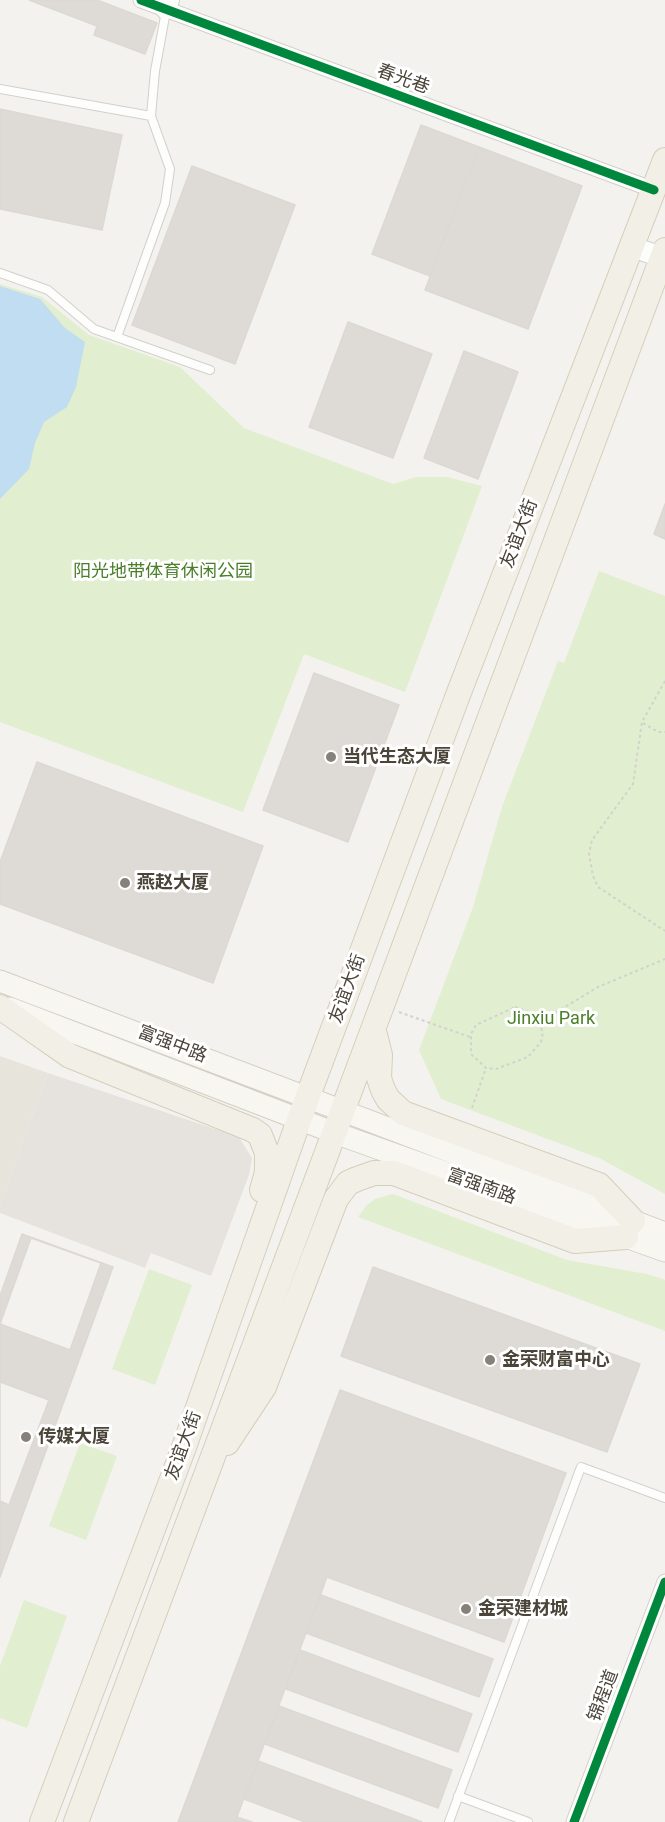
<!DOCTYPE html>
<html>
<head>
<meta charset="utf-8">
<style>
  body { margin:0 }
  canvas { display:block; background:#f4f2ee }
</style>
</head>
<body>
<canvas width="665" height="1822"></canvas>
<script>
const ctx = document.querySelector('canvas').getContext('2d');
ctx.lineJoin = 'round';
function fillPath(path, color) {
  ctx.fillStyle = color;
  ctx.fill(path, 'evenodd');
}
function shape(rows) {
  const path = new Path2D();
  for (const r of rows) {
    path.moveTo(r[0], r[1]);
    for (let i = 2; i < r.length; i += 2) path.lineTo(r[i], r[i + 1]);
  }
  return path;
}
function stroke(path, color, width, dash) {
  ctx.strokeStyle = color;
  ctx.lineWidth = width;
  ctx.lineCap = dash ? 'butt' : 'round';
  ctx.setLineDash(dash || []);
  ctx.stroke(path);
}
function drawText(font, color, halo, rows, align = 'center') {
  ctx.font = font + ' Roboto,"Noto Sans SC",sans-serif';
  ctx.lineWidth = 6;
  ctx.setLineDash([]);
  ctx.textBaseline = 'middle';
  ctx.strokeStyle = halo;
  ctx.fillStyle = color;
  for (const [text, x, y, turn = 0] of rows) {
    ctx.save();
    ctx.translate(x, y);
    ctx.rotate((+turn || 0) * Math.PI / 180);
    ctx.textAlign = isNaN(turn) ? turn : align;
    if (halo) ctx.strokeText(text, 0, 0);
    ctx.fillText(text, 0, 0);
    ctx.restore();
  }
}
const residential = shape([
  [0,1056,48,1073,0,1206]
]);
const green = shape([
  [0,284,42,297,89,335,180,367,244,428,393,484,416,477,447,477,482,486,405,692,304,654,243,812,0,722],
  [599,571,665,596,665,1194,601,1159,441,1099,419,1050,473,907,502,807,558,661,564,663],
  [393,1194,567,1260,647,1274,665,1280,665,1331,358,1217,366,1206,375,1199],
  [149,1269,192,1285,155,1385,112,1369],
  [80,1443,117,1456,86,1540,49,1526],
  [24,1600,67,1616,27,1728,0,1718,0,1666]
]);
const parking = shape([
  [48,1073,239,1137,252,1158,249,1175,211,1276,151,1253,145,1268,0,1213,0,1206]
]);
const water = shape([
  [0,286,40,299,65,328,85,342,76,387,67,407,44,422,35,443,29,469,0,499]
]);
const building = shape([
  [29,0,97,0,157,23,145,54,94,35,97,26,29,0],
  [0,109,122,135,102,230,0,209,0,109],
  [421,125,479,147,430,276,372,254,421,125],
  [479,147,582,186,528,329,425,290,479,147],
  [192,166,295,205,235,364,132,325,192,166],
  [348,322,432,354,393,458,309,427,348,322],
  [464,351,518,372,478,479,424,458,464,351],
  [665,504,665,539,654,534,665,504],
  [314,673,399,705,348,842,263,810,314,673],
  [37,762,263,846,213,983,0,904,0,862,37,762],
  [22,1234,113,1267,0,1577,0,1296,22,1234],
  [31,1238,101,1263,70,1350,0,1324,31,1238],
  [373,1267,640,1364,607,1452,341,1356,373,1267],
  [0,1382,49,1400,9,1505,0,1501,0,1382],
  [340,1390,566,1473,504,1642,327,1577,235,1822,178,1822,340,1390],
  [321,1595,493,1659,479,1697,306,1633,321,1595],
  [300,1650,472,1714,458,1752,286,1689,300,1650],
  [279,1706,452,1770,438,1808,265,1744,279,1706],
  [258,1761,422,1822,305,1822,244,1799,258,1761],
  [237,1817,252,1822,235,1822,237,1817]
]);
const path = shape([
  [665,681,642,722,633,784,592,840,589,854,593,876,598,887,665,931],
  [643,723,658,732,665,732],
  [515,1007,534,1014,543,1032,541,1042,528,1057,496,1069,486,1068,471,1054,471,1034,476,1025,515,1007],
  [399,1012,470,1037],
  [540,1022,598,987,665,959],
  [472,1108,486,1068]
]);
const service = shape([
  [0,89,151,116],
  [0,273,48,290,94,329,210,370],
  [117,337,165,203,170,169,151,116,155,71,166,11],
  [458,1796,528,1822],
  [449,1822,581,1467,665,1498]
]);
const minor = shape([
  [141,0,654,190],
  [574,1822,665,1582]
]);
const tertiary = shape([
  [166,9,169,0],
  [632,247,665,258]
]);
const secondary = shape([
  [0,981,665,1233],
  [10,1008,335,1133,665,1251]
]);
const primary = shape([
  [0,1007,70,1056,253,1130,260,1135,267,1153,267,1172,262,1190],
  [375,1035,380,1055,379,1078,383,1090,388,1099,403,1113,599,1185,633,1221],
  [227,1443,264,1387,336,1199,348,1183,357,1179,374,1173,394,1173,575,1241,626,1237],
  [42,1822,183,1450,299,1120,458,695,665,160],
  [76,1822,665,250]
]);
const cycleway = shape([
  [141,0,654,190],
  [574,1822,665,1582]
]);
const markers = [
  [331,757,6,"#868178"],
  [125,883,6,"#868178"],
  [490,1360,6,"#868178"],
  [26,1437,6,"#868178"],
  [466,1609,6,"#868178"]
];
const streetNames = [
  ["春光巷",403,80,20],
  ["友谊大街",520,534,-69],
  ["友谊大街",348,989,-70],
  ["富强中路",172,1045,21],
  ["富强南路",481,1187,20],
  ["友谊大街",184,1446,-70],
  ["锦程道",604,1696,-69]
];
const parkNames = [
  ["阳光地带体育休闲公园",163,572],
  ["Jinxiu Park",551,1019]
];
const poiNames = [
  ["当代生态大厦",343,757],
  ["燕赵大厦",137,883],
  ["金荣财富中心",502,1360],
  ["传媒大厦",38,1437],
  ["金荣建材城",478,1609]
];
fillPath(residential, '#e7e4dc');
fillPath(green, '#e1eecf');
fillPath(parking, '#e6e3df');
fillPath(water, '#c0ddf1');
fillPath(building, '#dedbd6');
stroke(building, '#dcd9d4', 1.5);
stroke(service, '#d2d0cb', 10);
stroke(minor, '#d2d0cb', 17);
stroke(tertiary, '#d2d0cb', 22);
stroke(secondary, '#d3cfc5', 23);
stroke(primary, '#d6cebb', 26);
stroke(path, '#d3d2cc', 2, [3, 3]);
stroke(service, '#fdfdfc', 8);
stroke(minor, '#fdfdfc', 15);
stroke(tertiary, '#fdfdfc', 20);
stroke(secondary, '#f7f6f1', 21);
stroke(primary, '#f2efe6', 24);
stroke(cycleway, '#00873e', 9);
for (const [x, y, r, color] of markers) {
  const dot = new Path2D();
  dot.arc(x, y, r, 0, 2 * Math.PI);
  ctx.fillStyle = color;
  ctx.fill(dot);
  stroke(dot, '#fff', 2);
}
drawText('18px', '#4b4439', '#fff', streetNames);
drawText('18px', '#4a7f2a', '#fff', parkNames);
drawText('bold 18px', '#4b4439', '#fff', poiNames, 'left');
</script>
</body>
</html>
